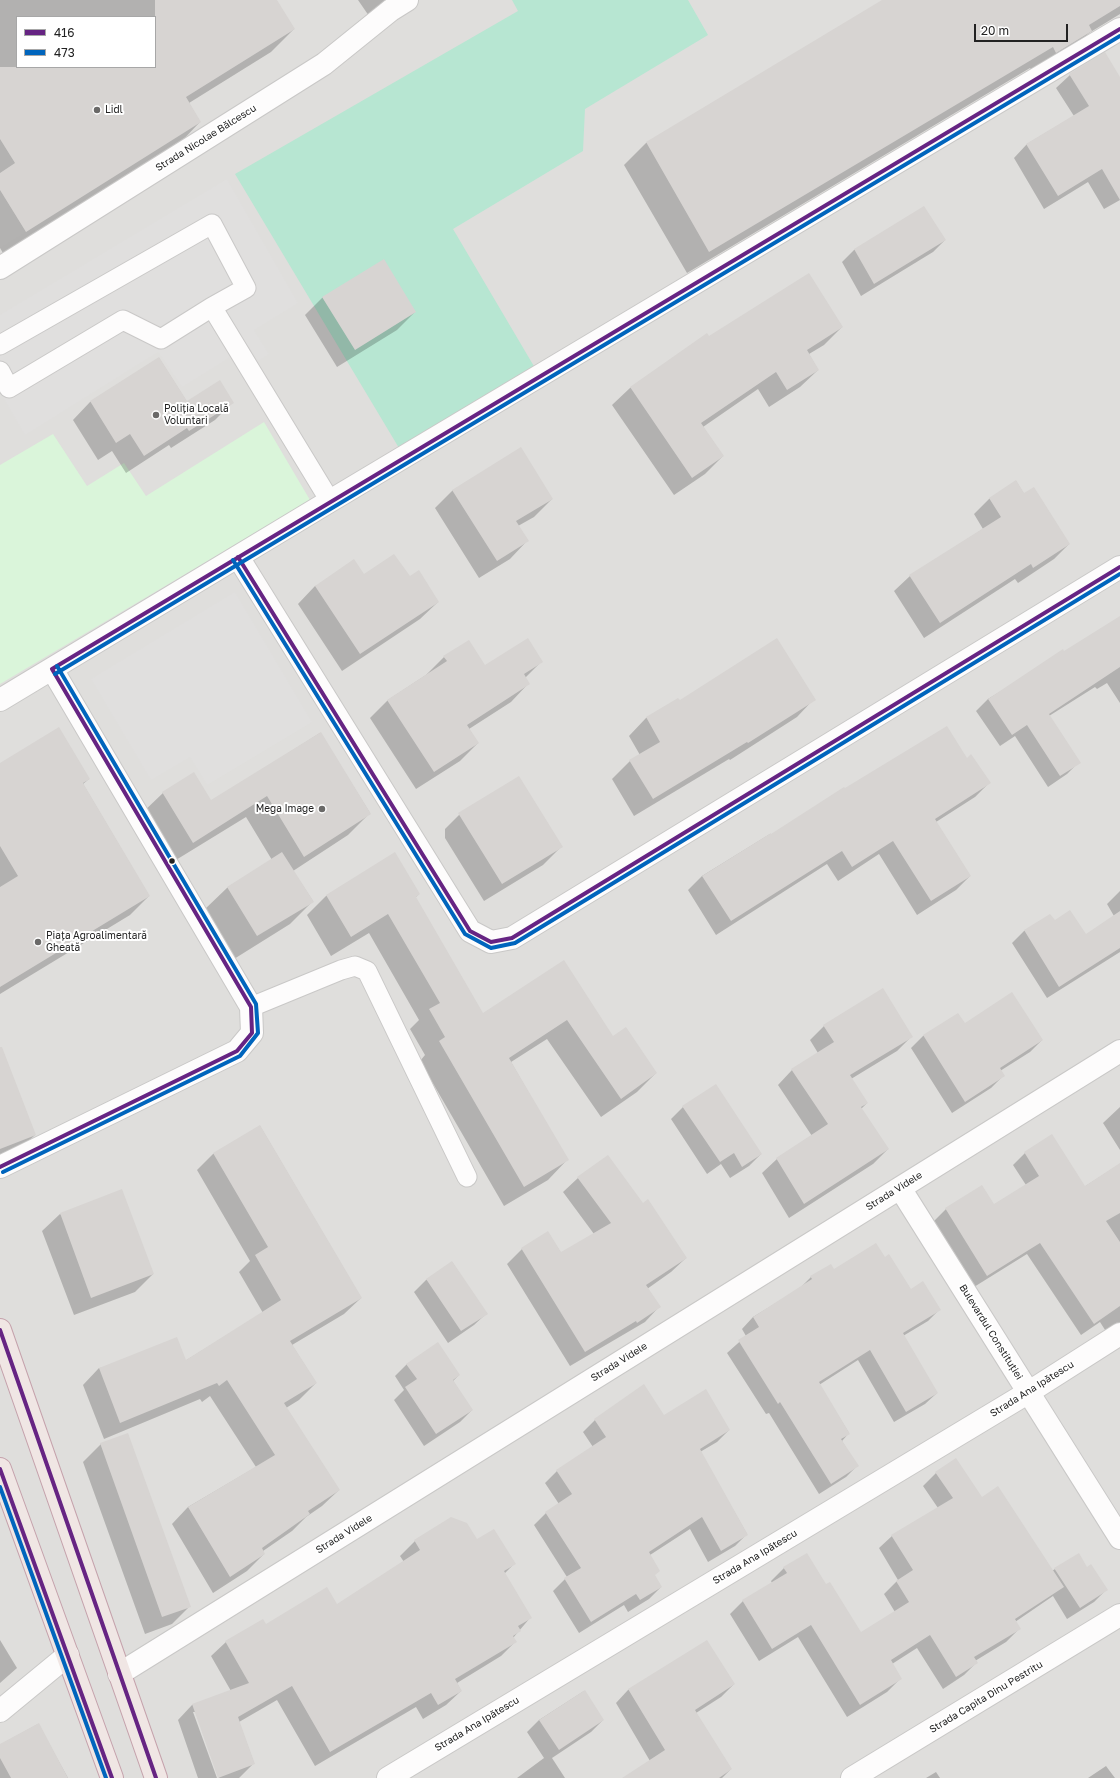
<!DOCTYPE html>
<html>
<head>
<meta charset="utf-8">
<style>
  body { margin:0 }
  #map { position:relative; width:1120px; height:1778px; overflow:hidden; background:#f0eeeb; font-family:"Golos Text",sans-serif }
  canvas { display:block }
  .legend { position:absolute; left:16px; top:16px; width:140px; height:52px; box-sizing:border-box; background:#fff; border:1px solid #a7a7a7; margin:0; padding:5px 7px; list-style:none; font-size:12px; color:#222 }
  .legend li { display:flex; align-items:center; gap:8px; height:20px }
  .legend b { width:20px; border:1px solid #a7a7a7 }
  .scale { position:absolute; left:974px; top:24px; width:94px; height:18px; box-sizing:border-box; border:2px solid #222; border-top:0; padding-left:5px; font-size:12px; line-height:14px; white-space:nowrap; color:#222; -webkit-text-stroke:3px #fff; paint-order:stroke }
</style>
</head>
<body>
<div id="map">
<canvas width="1120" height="1778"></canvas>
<ul class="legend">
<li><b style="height:5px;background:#662483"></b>416</li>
<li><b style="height:5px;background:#0065bd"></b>473</li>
</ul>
<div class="scale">20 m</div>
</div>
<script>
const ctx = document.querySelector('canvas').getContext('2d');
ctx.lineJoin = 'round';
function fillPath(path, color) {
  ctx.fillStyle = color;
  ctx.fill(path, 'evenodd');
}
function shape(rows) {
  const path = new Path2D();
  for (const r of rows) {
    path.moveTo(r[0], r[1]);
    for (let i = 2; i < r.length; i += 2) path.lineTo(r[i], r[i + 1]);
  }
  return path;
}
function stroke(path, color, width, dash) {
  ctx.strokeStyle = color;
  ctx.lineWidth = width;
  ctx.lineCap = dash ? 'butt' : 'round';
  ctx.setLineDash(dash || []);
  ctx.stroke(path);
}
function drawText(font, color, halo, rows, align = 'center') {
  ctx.font = font + ' "Golos Text",sans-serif';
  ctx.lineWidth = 4;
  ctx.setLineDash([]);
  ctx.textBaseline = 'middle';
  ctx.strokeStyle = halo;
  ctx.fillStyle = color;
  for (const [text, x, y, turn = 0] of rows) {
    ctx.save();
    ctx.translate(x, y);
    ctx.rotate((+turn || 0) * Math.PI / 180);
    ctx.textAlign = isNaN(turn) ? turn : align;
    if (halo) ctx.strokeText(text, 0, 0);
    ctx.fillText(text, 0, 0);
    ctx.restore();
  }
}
const residential = shape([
  [0,0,1120,0,1120,1778,0,1778],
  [17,17,155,17,155,67,17,67]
]);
const park = shape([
  [264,422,310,500,0,684,0,465,53,434,87,486,124,463,146,496]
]);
const pitch = shape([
  [512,0,688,0,708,35,585,109,583,151,453,229,535,368,399,448,235,174,518,11]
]);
const parking = shape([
  [0,139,15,163,0,173],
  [227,179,298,303,254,330,269,354,258,361,248,346,182,387,158,352,25,435,0,392,0,315],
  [0,190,26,232,0,248],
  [235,592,312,722,207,785,190,757,151,780,91,679]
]);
const shadow = shape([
  [0,0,276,0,294,29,271,52,189,103,200,122,178,145,3,253,0,248],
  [17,17,155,17,155,67,17,67],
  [358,0,400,0,369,16],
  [884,0,1120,0,1120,14,1089,33,1069,53,1034,74,1030,68,687,273,624,165,646,143],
  [1070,75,1120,79,1120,200,1104,209,1088,182,1044,209,1014,158,1027,144,1074,116,1056,88],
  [924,208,945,240,933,252,861,296,842,262,854,250],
  [323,297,415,312,397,330,337,367,305,315],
  [842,327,824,345,809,354,818,370,800,387,769,407,758,389,703,427,723,456,705,474,674,495,612,405,630,388,706,335,709,338],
  [159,358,187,402,232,403,215,420,171,448,169,445,126,473,112,451,98,460,73,420,90,402],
  [1016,481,1024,494,1069,544,1054,559,1018,583,1015,579,924,638,894,591,910,576,983,529,974,514,989,499],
  [453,490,552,499,534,517,518,526,527,541,510,559,479,578,435,508],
  [364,575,409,578,438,602,420,619,342,671,298,604,315,586],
  [1120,623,1120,703,1107,683,1097,689,1095,687,1049,716,1079,762,1067,774,1048,787,1015,736,1000,746,976,711,988,699,1064,653],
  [444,657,485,667,542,661,525,678,528,684,511,702,469,729,478,743,460,761,416,789,370,718,388,700,426,675],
  [678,699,679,701,814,699,797,717,730,760,729,759,634,816,612,779,630,761,640,755,629,736,646,718],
  [320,733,370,813,348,835,293,871,313,901,290,924,234,959,204,910,228,887,272,860,246,817,171,863,141,814,163,793,211,802],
  [967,760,989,783,975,797,936,822,970,876,956,890,917,915,879,854,838,881,827,864,716,935,688,890,702,876,770,834,771,835],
  [0,764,89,779,83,784,149,896,130,915,0,994],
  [463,811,561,847,543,865,484,901,445,838,445,829],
  [394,854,419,894,415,898,483,1015,564,962,613,1038,656,1073,637,1092,601,1117,547,1039,511,1062,567,1160,548,1180,504,1206,420,1061,425,1055,410,1029,419,1020,369,933,331,956,307,915,326,896],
  [1120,891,1120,952,1047,998,1012,943,1024,931,1050,915,1054,921,1086,935,1114,916,1107,904],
  [958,1014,964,1025,1042,1040,1030,1052,1000,1071,1003,1076,991,1088,952,1113,911,1048,923,1036],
  [824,1026,911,1037,897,1051,851,1079,867,1103,861,1109,888,1149,873,1164,789,1218,762,1173,777,1159,812,1136,778,1085,792,1070,818,1053,810,1040],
  [0,1095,35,1135,23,1146,0,1155],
  [683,1107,761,1154,749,1166,730,1178,721,1164,707,1174,671,1119],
  [1120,1107,1120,1150,1103,1123],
  [260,1126,361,1298,344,1314,292,1345,316,1383,299,1400,286,1408,339,1490,322,1506,306,1517,292,1531,263,1551,264,1554,247,1571,213,1593,172,1524,188,1507,256,1467,210,1396,202,1402,200,1399,104,1439,83,1385,99,1368,185,1361,263,1313,239,1272,250,1261,197,1170,213,1154],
  [1025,1153,1084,1187,1120,1164,1120,1343,1107,1333,1100,1322,1081,1335,1027,1254,974,1287,934,1221,946,1209,994,1205,1026,1185,1013,1165],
  [578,1178,643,1204,686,1258,671,1272,647,1289,659,1307,645,1322,570,1366,507,1264,522,1249,548,1233,561,1253,594,1234,563,1192],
  [60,1214,153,1274,135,1292,74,1315,42,1231],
  [884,1259,911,1290,939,1310,928,1321,903,1336,937,1393,925,1404,894,1422,858,1360,819,1385,849,1433,842,1441,857,1466,846,1477,819,1494,769,1413,766,1414,727,1353,746,1336,742,1329,753,1317,799,1289,811,1277],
  [452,1262,486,1314,474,1325,448,1343,414,1292,426,1280],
  [407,1364,459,1375,453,1381,472,1410,460,1422,424,1446,394,1400,404,1390,395,1376],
  [663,1417,729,1430,717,1442,700,1452,747,1534,735,1546,708,1562,690,1529,650,1555,654,1575,661,1587,649,1599,628,1612,624,1605,579,1633,553,1591,567,1577,534,1525,546,1513,559,1504,545,1483,557,1471,593,1447,583,1432,595,1420],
  [101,1444,190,1606,172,1624,145,1634,83,1462],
  [936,1473,982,1498,1052,1571,1055,1569,1087,1568,1106,1590,1094,1602,1067,1619,1053,1596,1015,1622,1019,1629,1006,1642,975,1661,977,1662,964,1675,943,1689,917,1648,892,1664,900,1679,887,1692,847,1717,798,1637,759,1661,730,1614,743,1601,772,1583,771,1581,784,1568,826,1586,860,1634,895,1612,884,1594,898,1580,879,1548,892,1536,938,1508,923,1486],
  [415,1541,477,1541,514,1564,504,1574,530,1618,513,1638,515,1642,501,1656,457,1683,461,1691,446,1705,423,1719,416,1707,315,1766,277,1700,239,1722,254,1763,239,1778,219,1778,196,1712,193,1712,217,1778,198,1778,178,1720,192,1705,231,1691,211,1656,226,1642,265,1625,337,1605,404,1562,400,1556],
  [0,1640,17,1668,0,1683],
  [706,1642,734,1684,721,1697,696,1713,731,1769,722,1778,624,1778,650,1761,616,1703,628,1690],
  [584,1691,603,1720,591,1732,552,1758,565,1778,517,1778,544,1758,527,1732,539,1720],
  [38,1724,68,1778,0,1778,0,1745],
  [1106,1766,1115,1778,1088,1778],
  [936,1772,940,1778,926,1778]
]);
const building = shape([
  [155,0,277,0,295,29,186,97,201,122,26,232,0,190,0,173,15,163,0,139,0,67,155,67],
  [882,0,1120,0,1120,6,1089,25,1092,31,1056,53,1053,47,709,252,646,142],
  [1105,52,1120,77,1120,200,1102,169,1058,196,1026,144,1089,106,1069,74],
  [924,206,946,240,874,284,854,249],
  [384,259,416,312,355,350,322,297],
  [809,273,843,327,807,350,819,370,787,390,776,372,701,423,724,456,692,478,630,387,707,333,709,336],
  [159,357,187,401,220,380,234,403,189,431,187,428,144,456,130,434,116,443,90,401],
  [521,447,553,499,516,521,529,541,497,561,452,490],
  [1016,480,1024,493,1034,487,1070,544,1033,568,1031,564,940,623,909,575,1001,517,989,498],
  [394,554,410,576,419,570,439,602,360,654,315,586,354,559,364,574],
  [1120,616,1120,667,1049,714,1081,763,1060,776,1027,725,1012,735,988,699,1063,649,1064,651],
  [528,638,543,662,524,674,530,684,467,725,479,743,434,772,387,700,447,661,443,656,469,640,485,665],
  [777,638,816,700,748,743,747,742,653,799,629,760,660,742,646,717,678,698,680,700],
  [947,726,967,758,971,754,991,783,935,819,971,876,931,901,893,841,852,867,842,851,731,921,702,876,771,833,771,834,844,787,845,788],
  [59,727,90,779,83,783,150,896,0,987,0,887,18,876,0,846,0,763],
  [321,732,371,814,304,857,267,796,193,843,162,792,194,772,211,800],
  [519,776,563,847,502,884,458,813],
  [282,852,314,902,257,936,227,887],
  [395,852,420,894,416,897,483,1013,564,960,613,1036,626,1027,657,1073,621,1099,567,1020,509,1058,569,1160,524,1187,439,1041,445,1037,429,1009,440,1003,388,914,351,937,326,895],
  [1070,910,1086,934,1120,911,1120,948,1059,987,1024,930,1050,914,1055,920],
  [883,988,913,1037,850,1075,868,1103,861,1107,889,1149,804,1204,776,1158,828,1124,791,1069,834,1042,823,1025],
  [1012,992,1043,1040,1000,1068,1005,1076,965,1102,923,1035,958,1013,965,1023],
  [0,1047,2,1047,36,1135,0,1149],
  [716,1084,762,1154,742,1167,734,1153,720,1162,682,1106],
  [260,1125,362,1298,290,1341,317,1383,284,1403,340,1490,308,1511,310,1514,262,1548,265,1554,230,1577,188,1507,275,1455,227,1380,219,1386,217,1383,120,1423,99,1368,177,1337,186,1360,281,1300,255,1255,268,1247,213,1153],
  [1052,1134,1085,1186,1120,1163,1120,1213,1106,1221,1120,1242,1120,1306,1094,1324,1040,1243,987,1276,945,1208,982,1185,994,1204,1039,1176,1024,1152],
  [608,1155,643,1203,648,1199,687,1258,646,1285,661,1307,637,1323,636,1321,585,1352,521,1248,548,1231,561,1252,611,1223,577,1177],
  [122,1189,154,1274,91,1298,60,1213],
  [876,1243,885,1257,889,1254,911,1289,923,1281,941,1310,903,1333,938,1393,906,1412,870,1350,819,1382,850,1434,841,1439,859,1466,831,1484,780,1402,778,1404,738,1340,759,1327,753,1317,812,1279,810,1276,831,1264,834,1269],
  [452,1261,488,1314,461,1331,426,1279],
  [438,1342,460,1375,453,1380,473,1410,436,1434,405,1387,417,1379,406,1364],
  [644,1384,664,1415,706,1389,730,1430,700,1449,748,1535,721,1551,702,1517,649,1552,660,1571,655,1575,662,1587,640,1600,636,1594,591,1622,564,1578,581,1568,545,1512,572,1494,556,1470,606,1437,594,1419],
  [128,1433,191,1607,162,1617,100,1443],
  [956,1458,982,1497,998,1486,1064,1587,1015,1619,1021,1629,974,1657,978,1663,956,1677,930,1635,891,1660,902,1679,860,1705,811,1625,772,1649,742,1600,787,1573,783,1567,807,1553,826,1584,830,1582,861,1632,909,1602,896,1581,913,1570,891,1535,953,1498,935,1472],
  [451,1517,467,1523,477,1539,494,1529,516,1564,504,1571,532,1618,518,1626,521,1631,513,1636,517,1642,455,1679,462,1691,438,1705,431,1693,330,1752,292,1686,238,1717,255,1764,218,1778,192,1704,249,1683,225,1641,263,1619,266,1624,327,1587,337,1604,420,1550,414,1540],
  [1079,1553,1087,1567,1091,1564,1108,1590,1080,1608,1054,1568],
  [707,1640,735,1684,695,1710,732,1769,719,1778,622,1778,665,1750,628,1689],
  [585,1690,604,1720,559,1750,539,1720],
  [39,1723,68,1778,11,1778,0,1758,0,1744]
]);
const service = shape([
  [0,345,212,224,246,288,212,307],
  [0,371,9,388,123,320,161,339,212,307,330,501],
  [251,1007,341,970,355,966,367,971,467,1177]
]);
const minor = shape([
  [0,268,324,64,391,10,407,0],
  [238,557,470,931,491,942,512,938,1120,567],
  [0,700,330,501,1120,29],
  [0,1167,237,1051,252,1033,251,1007,52,669],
  [900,1188,1120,1538],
  [119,1674,1120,1051],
  [388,1778,1029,1392,1120,1334],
  [852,1778,1120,1615]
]);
const tertiary = shape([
  [0,1711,68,1655]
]);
const trunk = shape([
  [0,1330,156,1778],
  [0,1469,112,1778]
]);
const bus1 = shape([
  [238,557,470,931,491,942,512,938,1120,567],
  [52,669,1120,29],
  [0,1167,237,1051,252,1033,251,1007,52,669],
  [0,1330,156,1778],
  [0,1469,112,1778]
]);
const bus2 = shape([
  [233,560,465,934,491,948,515,943,1120,574],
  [55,674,1120,36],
  [3,1172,240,1056,258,1033,256,1004,57,666],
  [0,1487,106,1778]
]);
const markers = [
  [97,110,4,"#6a6968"],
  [156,415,4,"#6a6968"],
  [322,809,4,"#6a6968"],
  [172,861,3.5,"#222"],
  [38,942,4,"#6a6968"]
];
const poiNames = [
  ["Lidl",105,110],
  ["Poliția Locală",164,409],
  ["Voluntari",164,421],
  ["Mega Image",314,809,"right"],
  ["Piața Agroalimentară",46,936],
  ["Gheată",46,948]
];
const streetNames = [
  ["Strada Nicolae Bălcescu",206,138,-32],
  ["Strada Videle",894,1191,-32],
  ["Bulevardul Constituției",991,1332,58],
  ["Strada Videle",619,1362,-32],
  ["Strada Ana Ipătescu",1032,1389,-32],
  ["Strada Videle",344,1534,-32],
  ["Strada Ana Ipătescu",755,1557,-31],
  ["Strada Capita Dinu Pestritu",986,1697,-31],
  ["Strada Ana Ipătescu",477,1724,-31]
];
fillPath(residential, '#dfdedc');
fillPath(park, '#daf5da');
fillPath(pitch, '#b7e6d2');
fillPath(parking, '#e0dfde');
fillPath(shadow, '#0003');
fillPath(building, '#d7d4d2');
stroke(service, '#c9c8c7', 21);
stroke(minor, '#c9c8c7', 24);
stroke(tertiary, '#c9c8c7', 24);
stroke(trunk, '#c5a2ac', 24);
stroke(service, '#fdfcfc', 19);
stroke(minor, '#fdfcfc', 22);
stroke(tertiary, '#fdfcfc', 22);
stroke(trunk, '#f0e6e4', 22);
stroke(bus1, '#662483', 4);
stroke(bus2, '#0065bd', 4);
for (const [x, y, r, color] of markers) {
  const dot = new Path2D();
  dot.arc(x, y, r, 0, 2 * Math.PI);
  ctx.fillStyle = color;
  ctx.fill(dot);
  stroke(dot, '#fff', 1.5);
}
drawText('10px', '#222', '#fff', poiNames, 'left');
drawText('10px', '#222', '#fff', streetNames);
</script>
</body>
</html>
